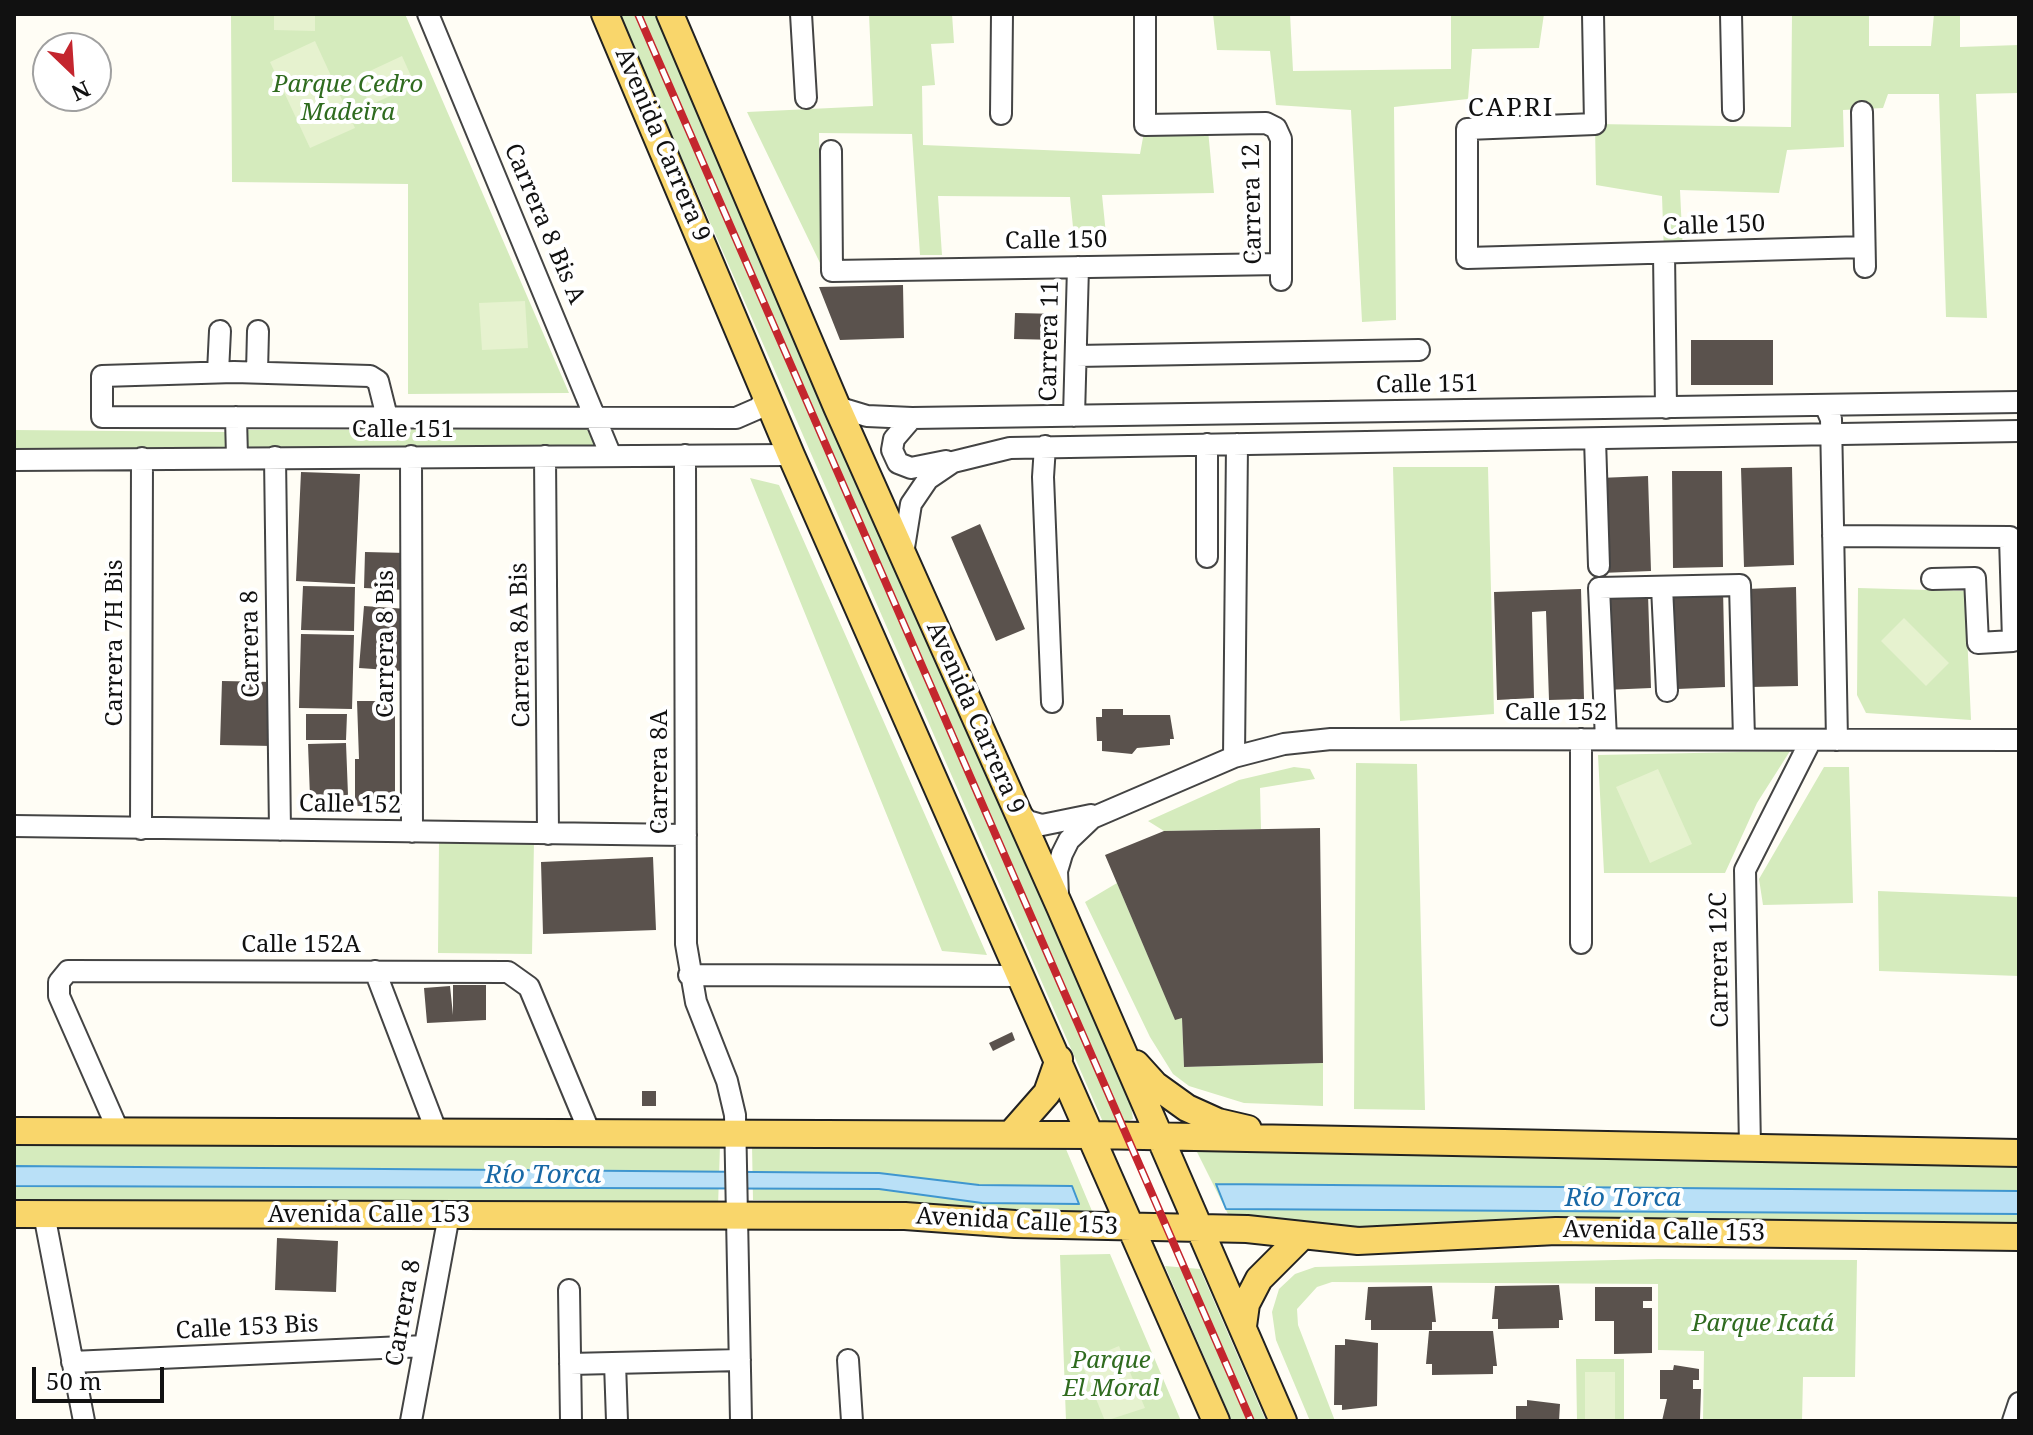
<!DOCTYPE html>
<html>
<head>
<meta charset="utf-8">
<style>
  body { margin:0 }
  #map { position:relative; width:2033px; height:1435px; overflow:hidden; background:#fffdf5; font-family:"Noto Serif",serif }
  canvas { display:block }
  .frame { position:absolute; inset:0; border:16px solid #111; pointer-events:none }
  .north { position:absolute; left:32px; top:32px; width:80px; height:80px; box-sizing:border-box; background:#fff; border:2px solid #a0a0a0; border-radius:50%; rotate:155deg; font-size:22px; font-weight:700; line-height:32px; text-align:center; color:#111 }
  .north::after { content:''; display:block; margin:auto; width:28px; height:36px; background:#c4262e; clip-path:polygon(50% 0,100% 100%,50% 72%,0 100%) }
  .scale { position:absolute; left:32px; top:1367px; width:132px; height:36px; box-sizing:border-box; border:4px solid #111; border-top:0; padding-left:10px; font-size:24px; line-height:28px; white-space:nowrap; color:#111; -webkit-text-stroke:6px #fff; paint-order:stroke }
</style>
</head>
<body>
<div id="map">
<canvas width="2033" height="1435"></canvas>
<div class="frame"></div>
<div class="north">N</div>
<div class="scale">50 m</div>
</div>
<script>
const ctx = document.querySelector('canvas').getContext('2d');
ctx.lineJoin = 'round';
function fillPath(path, color) {
  ctx.fillStyle = color;
  ctx.fill(path, 'evenodd');
}
function shape(rows) {
  const path = new Path2D();
  for (const r of rows) {
    path.moveTo(r[0], r[1]);
    for (let i = 2; i < r.length; i += 2) path.lineTo(r[i], r[i + 1]);
  }
  return path;
}
function stroke(path, color, width, dash) {
  ctx.strokeStyle = color;
  ctx.lineWidth = width;
  ctx.lineCap = dash ? 'butt' : 'round';
  ctx.setLineDash(dash || []);
  ctx.stroke(path);
}
function drawText(font, color, halo, rows, align = 'center') {
  ctx.font = font + ' "Noto Serif",serif';
  ctx.lineWidth = 8;
  ctx.setLineDash([]);
  ctx.textBaseline = 'middle';
  ctx.strokeStyle = halo;
  ctx.fillStyle = color;
  for (const [text, x, y, turn = 0] of rows) {
    ctx.save();
    ctx.translate(x, y);
    ctx.rotate((+turn || 0) * Math.PI / 180);
    ctx.textAlign = isNaN(turn) ? turn : align;
    if (halo) ctx.strokeText(text, 0, 0);
    ctx.fillText(text, 0, 0);
    ctx.restore();
  }
}
const green = shape([
  [231,14,405,14,569,393,408,394,408,184,232,182],
  [619,14,659,14,1130,1098,1133,1119,1120,1124,1103,1122],
  [869,14,952,14,954,43,931,44,935,85,922,86,923,145,1140,154,1144,132,1208,130,1214,193,1102,195,1107,244,1075,247,1070,197,938,196,942,255,920,255,912,134,819,133,821,265,747,112,873,106],
  [1213,14,1290,14,1293,71,1451,69,1451,14,1544,14,1539,48,1472,49,1468,99,1394,107,1396,320,1362,322,1351,110,1276,105,1270,51,1217,50],
  [1792,14,1869,14,1869,46,1931,46,1934,14,1960,14,1960,47,2019,45,2019,93,1976,94,1987,318,1946,317,1939,94,1888,94,1883,108,1843,110,1844,147,1787,150,1779,193,1680,190,1683,253,1664,253,1662,196,1596,185,1595,124,1791,127],
  [592,429,599,448,243,451,240,430],
  [14,430,225,432,225,452,14,452],
  [1393,467,1488,467,1494,714,1400,721],
  [750,478,779,485,987,955,942,951],
  [1858,588,1965,591,1971,720,1866,713,1857,695],
  [1790,751,1757,803,1725,873,1604,873,1598,755],
  [1356,763,1417,764,1425,1110,1354,1109],
  [1294,767,1310,769,1315,779,1260,788,1261,829,1164,831,1148,821,1239,780],
  [1824,767,1849,767,1853,903,1763,905,1759,879],
  [439,841,534,841,532,954,438,953],
  [1117,883,1175,1019,1182,1018,1184,1067,1323,1063,1323,1106,1244,1103,1189,1086,1173,1074,1150,1037,1085,902],
  [1878,891,2019,897,2019,976,1879,971],
  [14,1140,720,1146,718,1207,14,1205],
  [1063,1142,1092,1211,1027,1215,874,1202,753,1200,752,1145],
  [1196,1150,2019,1162,2019,1225,1358,1230,1229,1216],
  [1110,1254,1181,1421,1066,1421,1060,1255],
  [1658,1259,1857,1260,1855,1377,1803,1377,1802,1421,1703,1421,1704,1351,1658,1350,1658,1284,1332,1282,1317,1287,1297,1309,1298,1325,1335,1421,1310,1421,1276,1340,1272,1312,1279,1289,1295,1274,1315,1267],
  [1165,1266,1200,1269,1266,1421,1232,1421],
  [1576,1359,1624,1359,1624,1421,1577,1421]
]);
const pitch = shape([
  [274,14,315,14,315,31,274,30],
  [315,41,355,128,310,148,270,62],
  [402,56,415,85,370,105,357,77],
  [525,301,528,348,482,350,479,303],
  [1904,618,1949,663,1926,686,1881,641],
  [1658,769,1692,844,1650,863,1616,787],
  [1119,1346,1145,1408,1105,1421,1081,1362],
  [1585,1372,1615,1372,1615,1421,1585,1421]
]);
const water = shape([
  [14,1166,879,1173,979,1185,1072,1186,1079,1204,982,1203,879,1189,14,1186,14,1166],
  [1216,1184,2019,1191,2019,1214,1226,1209,1216,1184]
]);
const building = shape([
  [903,285,904,338,840,340,819,287],
  [1015,313,1060,314,1059,340,1014,339],
  [1691,340,1773,340,1773,385,1691,385],
  [1792,467,1794,565,1744,567,1741,468],
  [1672,471,1722,471,1723,567,1673,568],
  [301,472,360,474,355,584,296,581],
  [1648,476,1651,571,1601,573,1599,478],
  [980,524,1025,629,996,641,951,537],
  [365,552,407,553,406,590,364,588],
  [303,586,355,587,354,631,301,630],
  [1796,587,1798,686,1750,687,1747,589],
  [1723,588,1725,687,1677,689,1673,591],
  [1581,589,1584,699,1549,700,1546,611,1532,612,1534,698,1497,700,1494,592],
  [1648,594,1651,688,1605,690,1602,596],
  [364,606,407,609,403,671,359,668],
  [301,634,354,635,352,709,299,708],
  [222,681,274,682,273,746,220,745],
  [357,701,395,701,395,806,355,806,355,759,359,759],
  [1102,709,1123,709,1123,715,1170,715,1174,739,1170,739,1170,745,1137,748,1132,754,1102,751,1102,741,1097,741,1096,717,1102,717],
  [306,714,347,714,346,740,306,740],
  [346,743,348,795,310,797,308,744],
  [1320,828,1323,1063,1184,1067,1182,1018,1175,1020,1105,855,1164,831],
  [653,857,656,930,543,934,541,862],
  [453,985,486,985,486,1020,427,1023,424,988,450,986,453,1015],
  [1012,1032,1015,1040,993,1051,989,1043],
  [642,1091,656,1091,656,1106,642,1106],
  [277,1238,338,1241,336,1292,275,1290],
  [1559,1285,1563,1320,1559,1320,1559,1328,1498,1329,1498,1319,1492,1319,1495,1286],
  [1432,1286,1436,1322,1432,1322,1432,1330,1371,1330,1371,1320,1365,1320,1368,1287],
  [1595,1287,1652,1287,1652,1301,1643,1301,1643,1308,1652,1308,1652,1353,1614,1354,1614,1321,1595,1321],
  [1429,1331,1493,1331,1497,1366,1493,1366,1493,1374,1432,1375,1432,1364,1426,1364],
  [1345,1339,1378,1343,1377,1406,1342,1410,1342,1405,1334,1405,1335,1345,1345,1345],
  [1674,1365,1699,1369,1699,1380,1693,1380,1693,1389,1701,1389,1700,1419,1662,1421,1667,1399,1660,1399,1660,1370,1673,1370],
  [1527,1400,1560,1404,1559,1421,1516,1421,1516,1406,1527,1406]
]);
const minor = shape([
  [428,14,611,456],
  [801,14,806,98],
  [1145,14,1145,125,1266,123,1276,128,1281,139,1281,280],
  [1593,14,1595,124,1467,129,1467,258,1864,247],
  [1731,14,1733,110],
  [1862,112,1865,267],
  [1001,114,1002,14],
  [831,151,832,271,1281,264],
  [1664,253,1666,408],
  [1076,356,1419,350],
  [218,372,220,331],
  [257,372,258,331],
  [1825,405,1831,419,1837,740],
  [837,407,867,416,912,418,2019,402],
  [1074,416,1078,267],
  [236,417,237,457],
  [387,417,378,381,370,376,234,372,102,376,102,417,736,418,759,408,766,396],
  [912,418,894,439,892,450,898,463,911,468,946,461],
  [1595,439,1599,566],
  [1045,446,1043,477,1052,702],
  [685,455,686,944,696,1002,727,1081,735,1115,741,1421],
  [411,456,412,832],
  [545,456,548,834],
  [275,457,280,830],
  [14,460,791,455],
  [1833,536,2010,537,2013,641,1978,643,1975,578,1932,579],
  [903,554,911,504,928,479,953,462,1010,448,2019,431],
  [1207,557,1207,444],
  [1662,587,1667,691],
  [1606,739,1599,588,1740,585,1744,739],
  [1234,757,1237,444],
  [1017,811,1028,821,1042,825,1091,815],
  [14,826,686,835],
  [141,829,142,458],
  [1058,896,1057,871,1062,854,1069,840,1092,818,1234,757,1284,744,1331,739,2019,740],
  [1581,943,1581,739],
  [375,971,437,1133],
  [689,975,1022,976],
  [119,1132,59,996,59,982,68,971,508,972,529,987,590,1133],
  [1750,1148,1745,870,1811,740],
  [44,1214,84,1421],
  [569,1290,571,1421],
  [848,1360,852,1421],
  [72,1362,425,1346],
  [615,1363,617,1421],
  [570,1364,740,1360],
  [411,1421,449,1215],
  [2013,1421,2019,1403]
]);
const major = shape([
  [605,14,791,455,1216,1421],
  [670,14,837,407,1060,907,1283,1421],
  [1136,1064,1155,1085,1187,1108,1218,1122,1248,1129],
  [14,1131,1092,1135,2019,1153],
  [1011,1134,1047,1093,1059,1059],
  [14,1214,905,1216,1015,1224,1247,1229,1358,1241,1556,1231,2019,1237],
  [1243,1326,1246,1304,1259,1279,1302,1236]
]);
const rail = shape([
  [638,14,1251,1421]
]);
const parkNames = [
  ["Parque Cedro",348,85],
  ["Madeira",348,113],
  ["Parque Icatá",1763,1324],
  ["Parque",1111,1361],
  ["El Moral",1111,1389]
];
const streetNames = [
  ["Avenida Carrera 9",662,145,67],
  ["Carrera 12",1253,204,-91],
  ["Carrera 8 Bis A",544,224,67],
  ["Calle 150",1714,226,-2],
  ["Calle 150",1056,241,-1],
  ["Carrera 11",1050,341,-89],
  ["Calle 151",1427,385,-1],
  ["Calle 151",403,430],
  ["Carrera 7H Bis",115,643,-90],
  ["Carrera 8",251,644,-91],
  ["Carrera 8 Bis",386,644,-90],
  ["Carrera 8A Bis",521,645,-91],
  ["Calle 152",1556,713],
  ["Avenida Carrera 9",975,718,66],
  ["Carrera 8A",660,772,-90],
  ["Calle 152",350,805,1],
  ["Calle 152A",301,945],
  ["Carrera 12C",1720,960,-91],
  ["Avenida Calle 153",369,1215],
  ["Avenida Calle 153",1017,1222,3],
  ["Avenida Calle 153",1664,1232,1],
  ["Carrera 8",404,1313,-80],
  ["Calle 153 Bis",247,1328,-3]
];
const neighbourhoodNames = [
  ["CAPRI",1511,109]
];
const waterNames = [
  ["Río Torca",543,1176],
  ["Río Torca",1623,1199]
];
fillPath(green, '#d5ebbd');
fillPath(pitch, '#e6f2cf');
fillPath(water, '#b9e0f7');
stroke(water, '#3f96cf', 2);
fillPath(building, '#5a524d');
stroke(minor, '#444', 24);
stroke(major, '#222', 30);
stroke(minor, '#fff', 20);
stroke(major, '#f9d66b', 26);
stroke(rail, '#c4262e', 8);
stroke(rail, '#fff', 5, [15]);
drawText('italic 24px', '#2f6b1f', '#fff', parkNames);
drawText('24px', '#111', '#fff', streetNames);
ctx.letterSpacing = '2px';
drawText('26px', '#111', '#fff', neighbourhoodNames);
ctx.letterSpacing = '0px';
drawText('italic 26px', '#1768a6', '#fff', waterNames);
</script>
</body>
</html>
